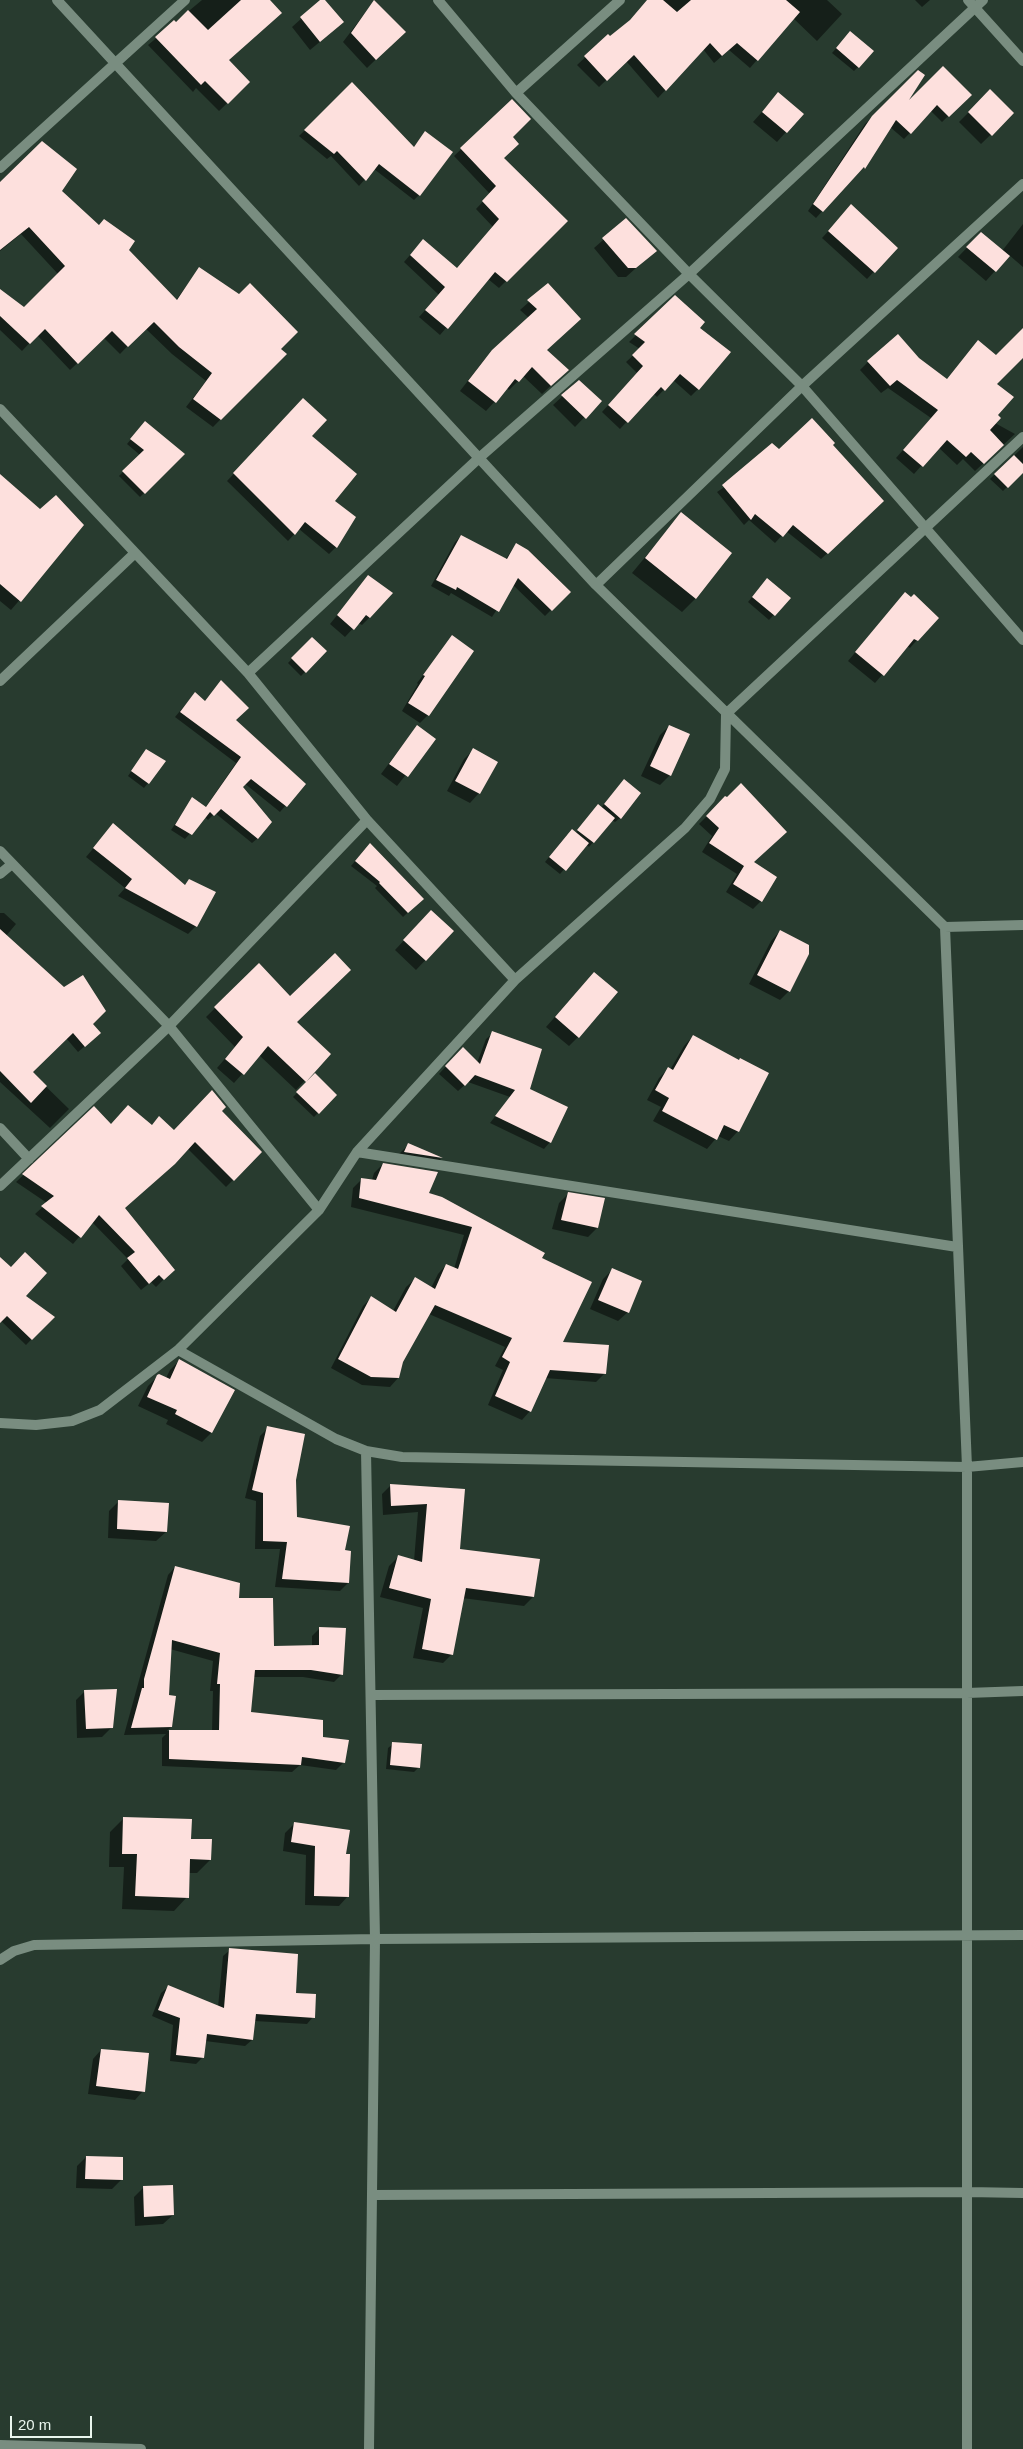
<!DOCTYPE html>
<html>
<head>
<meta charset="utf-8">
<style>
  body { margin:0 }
  #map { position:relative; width:1023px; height:2449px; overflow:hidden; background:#283b2f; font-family:Helvetica,sans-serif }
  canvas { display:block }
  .scale { position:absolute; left:10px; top:2416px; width:82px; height:22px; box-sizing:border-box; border:2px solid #eaf6ee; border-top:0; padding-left:6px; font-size:15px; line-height:18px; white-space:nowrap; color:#eaf6ee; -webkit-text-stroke:4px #283b2f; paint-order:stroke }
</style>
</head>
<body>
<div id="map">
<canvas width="1023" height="2449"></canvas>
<div class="scale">20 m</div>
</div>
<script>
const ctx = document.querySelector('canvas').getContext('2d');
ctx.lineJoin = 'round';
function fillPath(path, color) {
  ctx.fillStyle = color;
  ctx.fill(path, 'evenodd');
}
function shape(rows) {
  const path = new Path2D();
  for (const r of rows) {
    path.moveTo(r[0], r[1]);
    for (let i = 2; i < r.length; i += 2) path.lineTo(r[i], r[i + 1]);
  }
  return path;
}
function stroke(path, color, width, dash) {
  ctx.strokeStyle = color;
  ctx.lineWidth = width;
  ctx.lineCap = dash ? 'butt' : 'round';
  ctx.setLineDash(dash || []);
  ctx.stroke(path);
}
const shadow = shape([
  [202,0,268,0,228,61,249,82,219,111,196,88,193,92,148,45],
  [322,0,333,31,310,50,292,27],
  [647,0,827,0,842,14,817,41,793,18,750,68,729,50,714,63,703,49,658,98,626,61,599,87,577,65,608,36,610,38,627,24],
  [915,0,930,0,922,7],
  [374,1,404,32,367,68,343,42],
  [846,37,858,67,854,71,832,53],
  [918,72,905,105,970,95,942,122,931,111,904,139,890,127,864,168,857,173,816,218,808,211,865,124],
  [352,84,413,148,425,133,419,195,414,200,374,169,359,186,331,156,327,159,299,136],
  [990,91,1013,113,981,144,959,122],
  [778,94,802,114,777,142,753,122],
  [512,101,512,137,503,158,566,221,499,288,488,279,440,335,419,317,439,295,404,262,417,247,457,269,493,227,476,209,490,194,454,156],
  [0,184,60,191,128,250,176,300,199,269,285,354,213,427,186,407,206,381,172,354,145,328,120,354,104,338,70,370,37,335,22,351,0,330,0,290,24,308,58,274,21,234,0,251],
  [845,213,896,248,867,279,822,238],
  [626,220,655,251,626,277,618,277,594,248],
  [1023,224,1023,267,1009,255,986,281,958,257,981,233,1002,251],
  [548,285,546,350,558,379,542,394,523,376,509,390,507,388,486,411,460,391,484,360,529,318,520,310],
  [675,297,698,328,698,389,691,396,673,380,657,397,653,393,620,429,602,412,637,373,626,362,640,349,629,342],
  [1023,340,1023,356,995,384,995,423,1015,434,975,471,963,459,957,465,938,447,914,474,896,458,931,418,888,388,881,393,860,370,868,362,918,359,946,380,978,341,996,356],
  [579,381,600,401,575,427,553,405],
  [297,407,310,436,333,501,336,547,329,554,299,529,288,541,227,481],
  [141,427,183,454,140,497,119,476,140,455,127,444],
  [831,446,876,508,821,559,786,531,775,543,749,520,744,525,717,492,779,450],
  [1023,447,1023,471,1003,491,990,479],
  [0,478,40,511,83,526,11,610,0,601],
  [681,514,696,598,682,612,632,573],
  [461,536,505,560,516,544,569,592,545,616,513,585,492,617,451,593,449,596,431,586,455,542],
  [368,577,369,618,362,625,358,623,345,637,330,624],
  [763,584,789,598,769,620,748,602],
  [905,593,911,598,917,640,910,648,907,646,875,683,848,661],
  [452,637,428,715,420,723,402,711,418,684,417,683],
  [312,638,325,651,301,676,288,663],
  [216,687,234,720,304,784,280,812,244,783,241,786,258,838,252,843,215,813,208,820,205,817,185,839,171,830,192,799,205,808,236,763,175,717,195,693,204,702],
  [417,726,434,739,397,786,381,774],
  [669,726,688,735,670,775,660,785,641,776,660,735],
  [146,750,148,783,144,788,128,776],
  [473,750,479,793,470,803,447,791,464,759],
  [620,785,620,818,615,822,612,820,589,847,586,844,560,874,545,862,567,835,575,834,594,810,601,808],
  [725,798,753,863,761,901,753,909,726,892,737,874,702,852,712,836,699,824],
  [113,825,184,886,189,881,196,926,188,934,118,896,125,888,86,857],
  [365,849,422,899,403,917,375,888,377,886,351,866],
  [0,913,4,913,16,924,6,936,91,1024,93,1039,78,1052,66,1038,31,1072,69,1109,50,1128,0,1082],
  [422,921,453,931,416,970,395,950],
  [780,931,789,991,780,1000,749,984,771,941],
  [259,965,295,1022,329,1054,296,1090,259,1055,234,1083,217,1068,235,1047,206,1017],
  [585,983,578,1037,569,1046,546,1027],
  [493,1033,528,1090,550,1142,544,1149,490,1123,510,1097,468,1082,458,1091,439,1074,456,1055,477,1063,486,1039],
  [693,1036,738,1131,729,1141,718,1136,707,1149,653,1121,661,1107,647,1100,659,1078,668,1069,670,1070,684,1046],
  [315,1075,335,1095,314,1117,293,1097],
  [94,1108,111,1126,151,1126,174,1132,220,1111,261,1152,226,1187,187,1148,123,1209,166,1277,156,1287,151,1282,141,1290,121,1266,128,1259,92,1222,73,1244,35,1214,47,1203,16,1182],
  [408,1145,441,1159,433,1168,399,1154],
  [383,1164,427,1194,541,1258,561,1343,605,1373,596,1382,545,1378,530,1411,522,1420,488,1405,503,1370,495,1366,505,1347,429,1314,402,1362,398,1378,390,1387,362,1385,331,1368,363,1306,371,1298,393,1311,406,1287,415,1279,431,1288,438,1274,446,1265,454,1269,464,1235,351,1207,353,1188,362,1179,372,1180,374,1173],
  [568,1194,597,1228,588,1237,552,1229,559,1203],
  [0,1258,24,1296,53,1317,26,1345,0,1320],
  [612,1270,628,1312,618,1321,590,1309,603,1279],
  [179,1361,211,1433,202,1442,166,1424,168,1420,138,1406,148,1386,159,1375,166,1378,170,1370],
  [268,1428,294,1480,296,1518,344,1552,348,1583,340,1591,275,1587,280,1549,255,1549,256,1501,245,1498,260,1436],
  [391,1485,464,1491,459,1550,533,1597,524,1606,462,1598,452,1654,443,1663,413,1658,423,1608,380,1597,389,1566,398,1557,414,1561,418,1512,383,1515,382,1494],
  [119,1501,166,1532,156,1541,108,1538,109,1511],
  [175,1567,237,1600,272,1647,312,1646,312,1636,320,1628,342,1674,334,1682,303,1677,253,1677,250,1713,322,1738,344,1762,336,1770,300,1765,292,1772,162,1766,162,1738,166,1734,124,1735,168,1575],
  [170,1649,213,1661,210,1691,213,1691,212,1731,167,1731,171,1727,168,1696],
  [85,1691,111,1728,102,1737,77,1738,76,1700],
  [393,1744,419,1767,414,1772,386,1769,388,1748],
  [124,1818,190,1840,210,1860,197,1873,188,1873,187,1897,174,1911,122,1909,124,1867,109,1867,110,1832],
  [295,1823,345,1856,348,1896,339,1906,305,1905,306,1855,283,1851,285,1833],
  [230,1950,295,1995,313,2017,307,2024,254,2021,252,2040,245,2046,205,2041,203,2057,196,2064,170,2061,173,2025,152,2016,161,1993,168,1987,218,2007,223,1956],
  [101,2050,143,2091,135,2100,88,2094,93,2059],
  [86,2157,122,2179,112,2189,76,2188,77,2166],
  [143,2188,173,2215,163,2224,135,2226,134,2197]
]);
const building = shape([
  [241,0,270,0,282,13,229,60,250,82,228,104,205,81,201,85,155,37,174,20,176,22,188,10,208,30],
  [320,0,325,0,344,22,320,42,300,17],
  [374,0,406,32,376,60,351,33],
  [647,0,663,0,677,12,691,0,786,0,800,12,758,61,737,43,722,56,710,43,666,91,634,55,607,81,584,56,608,34,610,36,630,20],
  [850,31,874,51,859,68,836,48],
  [943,66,972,95,949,117,937,105,911,134,896,120,865,169,864,167,823,212,813,204,872,116,918,70,925,75,909,100],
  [352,82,414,147,425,131,453,152,420,196,379,164,366,181,337,151,334,154,304,130],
  [990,89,1014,113,992,136,968,112],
  [778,92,804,114,787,133,762,112],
  [512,99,531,119,513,137,519,144,504,158,568,221,507,282,495,272,448,329,425,310,445,287,410,255,423,239,457,268,499,219,482,201,496,186,460,148],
  [42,141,77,169,62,191,99,225,104,219,135,241,129,250,177,300,199,267,239,294,250,283,298,332,281,349,287,354,221,420,193,399,212,373,179,347,154,322,128,347,112,331,78,364,45,329,30,344,0,316,0,289,24,307,65,266,29,227,0,250,0,182],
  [851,204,898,248,875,273,828,231],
  [626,218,657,251,636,268,628,268,602,238],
  [981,232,1010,256,996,272,966,247],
  [548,283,581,319,547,350,569,370,551,386,532,367,519,382,515,379,496,403,468,381,492,350,537,309,527,300],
  [675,295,705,322,700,328,731,352,699,390,680,374,665,391,661,387,628,423,608,405,643,366,632,355,645,342,634,334],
  [1023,328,1023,358,997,384,1014,397,998,415,1001,418,990,430,1004,445,984,464,971,452,966,457,947,440,923,467,903,450,938,410,897,380,890,386,867,361,898,334,919,358,947,379,978,340,996,355],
  [579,380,602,401,586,419,561,395],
  [303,398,327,420,312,436,357,474,335,501,356,517,337,548,305,522,295,535,233,473],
  [812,418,835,443,833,445,884,501,828,554,793,525,783,537,755,514,751,520,722,485,772,443,779,449],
  [145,421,185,454,145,494,122,471,144,450,130,439],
  [1014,455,1023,464,1023,473,1008,488,994,474],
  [0,474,40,509,56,495,84,525,21,602,0,584],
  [681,512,732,553,696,599,645,558],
  [461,535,507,559,516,543,528,550,571,592,552,611,518,578,499,612,457,587,456,590,436,580],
  [368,575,393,593,370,618,366,615,354,630,337,615],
  [767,578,791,598,775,616,752,597],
  [905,592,911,597,914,594,939,618,918,641,914,639,884,676,855,652],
  [452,635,474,651,429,716,408,703,425,676,423,675],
  [312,637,327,651,306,673,291,658],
  [221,680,249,708,236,720,306,784,287,807,251,779,243,787,272,822,258,839,221,809,214,816,210,812,192,835,175,825,192,797,206,807,241,757,180,712,195,692,205,701],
  [417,725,436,739,408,777,389,764],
  [669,725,690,734,671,776,650,766],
  [473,748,498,762,480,794,455,781],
  [146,749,166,761,149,784,131,771],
  [624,779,641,793,621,819,604,804],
  [741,783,787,832,754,862,777,877,762,902,733,884,744,866,709,843,719,828,706,816,725,796,727,797],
  [598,804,615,818,594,843,577,830],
  [113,823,185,885,189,879,216,892,197,927,125,888,132,879,93,848],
  [572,829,589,843,566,871,549,857],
  [370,843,424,899,408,913,379,883,380,882,355,861],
  [431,910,454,931,426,961,403,940],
  [0,929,64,987,83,975,106,1011,93,1024,101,1033,85,1047,73,1033,33,1072,47,1086,31,1103,0,1071],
  [780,930,809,945,809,954,790,992,757,975],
  [335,953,351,970,297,1022,331,1054,306,1082,268,1046,244,1075,225,1059,243,1037,214,1007,259,963,290,996],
  [594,972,618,992,579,1038,555,1017],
  [492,1031,542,1049,530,1089,568,1107,551,1143,495,1116,515,1090,475,1075,465,1086,445,1066,463,1047,480,1064],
  [693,1035,739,1060,740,1058,769,1073,739,1132,724,1125,717,1140,662,1111,669,1098,655,1090,668,1067,673,1070],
  [315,1073,337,1095,319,1114,296,1092],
  [212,1090,226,1107,222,1111,262,1152,234,1181,195,1142,175,1164,125,1208,175,1270,164,1280,159,1275,149,1284,127,1258,135,1252,99,1215,81,1238,41,1206,54,1196,22,1174,94,1106,111,1124,128,1105,152,1125,159,1116,174,1130],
  [408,1143,443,1158,404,1152],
  [383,1163,438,1172,429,1193,442,1197,545,1253,542,1258,592,1282,563,1342,609,1345,606,1374,550,1370,531,1412,495,1396,510,1362,502,1357,512,1338,435,1305,403,1362,399,1378,371,1377,338,1359,371,1296,396,1312,415,1277,435,1289,446,1264,458,1269,472,1227,359,1198,361,1178,376,1180],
  [568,1192,605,1198,598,1228,561,1220],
  [25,1252,47,1273,26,1296,55,1317,32,1340,7,1316,0,1323,0,1257,11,1267],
  [612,1268,642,1281,629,1313,598,1300],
  [179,1359,235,1390,212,1433,175,1414,177,1410,147,1397,157,1375,159,1374,170,1379],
  [267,1426,305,1434,296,1480,297,1517,350,1526,345,1550,351,1551,349,1583,282,1579,287,1542,263,1541,263,1493,252,1490],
  [390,1484,465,1489,460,1549,540,1559,534,1597,466,1588,453,1655,422,1649,431,1599,389,1588,398,1555,422,1562,427,1504,391,1506],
  [118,1500,169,1503,167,1532,117,1529],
  [175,1566,240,1583,239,1598,273,1598,274,1646,319,1645,319,1627,346,1628,343,1675,311,1670,255,1670,251,1712,323,1720,323,1737,349,1740,345,1763,302,1757,301,1765,169,1759,169,1730,219,1730,220,1684,217,1684,220,1653,172,1640,169,1695,176,1696,172,1727,131,1728,142,1688,144,1688,144,1679],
  [117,1689,113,1728,86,1729,84,1690],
  [392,1742,422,1744,420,1768,390,1765],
  [123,1817,192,1819,191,1839,212,1839,211,1860,190,1859,189,1898,135,1896,137,1854,122,1854],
  [294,1822,350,1830,346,1854,350,1854,349,1897,314,1896,315,1846,291,1842],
  [229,1948,298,1954,296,1993,316,1994,315,2018,256,2014,253,2040,207,2034,204,2058,176,2055,180,2018,158,2010,168,1985,224,2008],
  [101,2049,149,2053,145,2092,96,2086],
  [86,2156,123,2157,123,2180,85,2179],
  [173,2185,174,2215,144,2217,143,2186]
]);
const minor = shape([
  [57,0,596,585,945,927,1023,925],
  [438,0,516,93,689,274,802,386,1023,640],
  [968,0,1023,61],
  [516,93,620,0],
  [0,168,185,0],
  [0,409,248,673,367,820,515,980],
  [596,585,802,386,1023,184],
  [248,673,479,458,689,274,983,0],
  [0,681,135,553],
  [0,851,169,1026,319,1210],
  [0,874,12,864],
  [945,927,967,1467,967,2449],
  [0,1128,29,1159],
  [357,1152,957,1247],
  [0,1186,169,1026,367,820],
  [178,1350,319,1210,357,1152,515,980,685,828,710,799,725,769,726,714,1023,437],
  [0,1423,36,1425,72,1421,100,1410,178,1350,336,1439,366,1451,402,1457,967,1467,1023,1462],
  [366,1451,375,1939,369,2449],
  [371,1695,967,1693,1023,1691],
  [0,1960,14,1951,34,1945,375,1939,1023,1935],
  [373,2195,968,2192,1023,2193],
  [0,2445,141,2449]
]);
fillPath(shadow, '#0007');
fillPath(building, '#fde0dd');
stroke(minor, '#798d80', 10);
</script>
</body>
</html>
